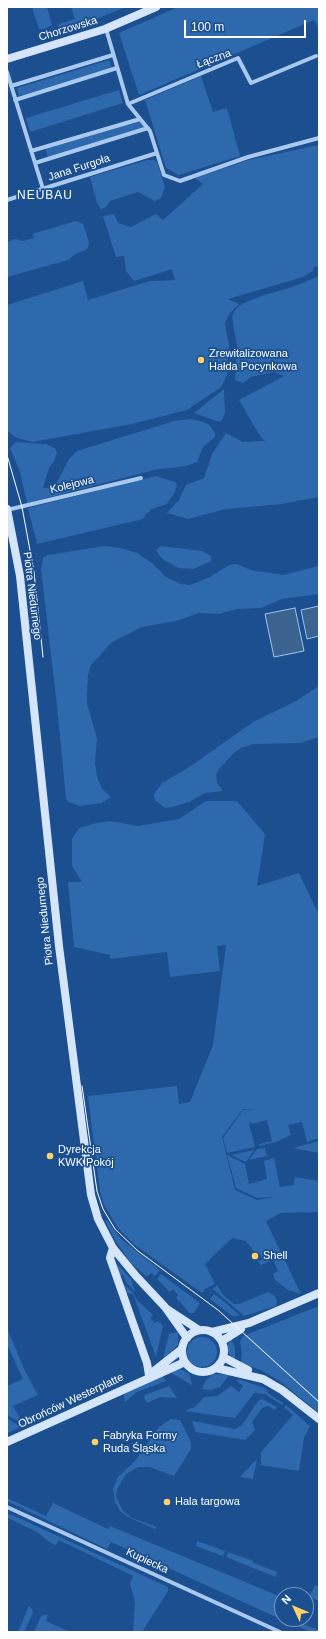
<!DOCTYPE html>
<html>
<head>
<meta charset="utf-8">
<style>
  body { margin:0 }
  #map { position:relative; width:326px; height:1639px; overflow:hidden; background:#1b4f8f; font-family:Arial,sans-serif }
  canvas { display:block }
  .frame { position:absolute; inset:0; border:8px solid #fff; pointer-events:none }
  .north { position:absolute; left:274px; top:1587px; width:40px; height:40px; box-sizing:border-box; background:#1b4f8f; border:1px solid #7695bc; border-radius:50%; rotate:314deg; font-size:11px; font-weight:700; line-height:16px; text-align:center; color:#fff }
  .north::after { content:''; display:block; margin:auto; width:14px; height:18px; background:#ffd166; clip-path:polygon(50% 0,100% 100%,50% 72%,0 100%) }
  .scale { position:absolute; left:184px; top:20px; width:122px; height:18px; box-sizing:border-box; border:2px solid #fff; border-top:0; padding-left:5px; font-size:12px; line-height:14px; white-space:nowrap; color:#fff; -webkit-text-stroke:3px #1b4f8f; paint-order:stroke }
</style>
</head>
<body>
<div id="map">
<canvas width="326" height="1639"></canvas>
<div class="frame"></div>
<div class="north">N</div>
<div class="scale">100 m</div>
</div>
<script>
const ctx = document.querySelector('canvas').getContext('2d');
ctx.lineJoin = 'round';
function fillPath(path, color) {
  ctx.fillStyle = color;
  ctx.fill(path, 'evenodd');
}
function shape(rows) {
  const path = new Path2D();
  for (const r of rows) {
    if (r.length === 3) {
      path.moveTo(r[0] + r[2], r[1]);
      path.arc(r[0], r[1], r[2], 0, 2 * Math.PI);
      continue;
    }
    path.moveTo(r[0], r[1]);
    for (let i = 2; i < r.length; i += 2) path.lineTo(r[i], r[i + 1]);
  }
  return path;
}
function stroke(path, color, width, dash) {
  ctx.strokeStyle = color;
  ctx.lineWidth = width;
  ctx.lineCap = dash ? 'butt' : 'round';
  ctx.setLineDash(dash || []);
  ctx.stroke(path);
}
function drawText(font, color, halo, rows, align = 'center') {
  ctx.font = font + ' Arial,sans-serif';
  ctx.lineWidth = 3.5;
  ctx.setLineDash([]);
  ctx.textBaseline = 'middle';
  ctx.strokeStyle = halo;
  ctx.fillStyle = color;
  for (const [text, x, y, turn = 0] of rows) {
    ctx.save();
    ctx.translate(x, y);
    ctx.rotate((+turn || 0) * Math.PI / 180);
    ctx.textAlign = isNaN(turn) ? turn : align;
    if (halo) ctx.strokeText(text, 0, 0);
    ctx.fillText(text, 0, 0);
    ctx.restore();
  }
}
const green = shape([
  [32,7,47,7,52,25,45,29,39,29],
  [71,7,126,7,99,18,57,31,59,24,75,19],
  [178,7,319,7,319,29,314,20,139,95,119,33],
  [109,60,112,68,19,96,17,88],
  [201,76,213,112,227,108,240,156,179,175,166,168,145,100],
  [119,90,123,103,30,132,26,118],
  [140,119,148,128,48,159,45,147],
  [314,146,319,146,319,266,314,267,313,271,303,277,228,299,239,304,230,313,225,323,229,346,227,375,221,387,187,410,132,424,32,442,17,438,7,431,7,305,83,281,88,300,150,281,175,280,172,269,134,281,126,271,124,256,116,257,103,216,114,214,118,223,131,227,156,214,163,220,203,184,195,178,249,160],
  [147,160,154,160,157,162,165,187,161,198,155,201,138,192,110,201,106,207,101,209,97,203,90,177],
  [76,221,83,224,89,242,88,248,84,251,77,253,68,260,7,277,7,242,15,239,23,241,34,238,32,234],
  [319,276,319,497,282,504,226,509,188,519,167,513,179,500,186,485,204,478,212,454,226,433,243,442,265,441,260,436,239,400,284,376,274,372,251,377,243,383,235,380,237,347,232,317,234,312,240,305,244,303,264,295,293,287],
  [224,389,225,413,222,420,219,422,194,413],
  [191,419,204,422,209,425,215,433,215,437,203,447,197,462,186,466,154,470,27,503,20,472,10,448,16,442,46,444,55,448,57,453,54,461,49,468,43,488,50,488,56,484,69,459,77,451,174,421],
  [156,476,175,482,177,484,175,492,167,504,152,509,146,514,143,519,37,544,28,508],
  [104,546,121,548,137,553,152,563,166,577,181,584,190,585,210,577,229,565,236,564,251,570,283,575,319,566,319,594,282,599,261,608,237,609,219,614,199,613,176,621,142,627,112,642,91,665,88,675,87,694,87,704,97,738,95,763,97,777,102,789,111,797,102,803,80,806,68,802,66,798,57,706,41,569,43,558,48,555],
  [161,546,202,551,211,556,211,561,194,569,179,568,164,560,159,555,156,550],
  [319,686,319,737,300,743,253,744,241,748,234,753,219,769,216,775,217,783,223,791,205,793,189,802,172,807,165,808,155,800,154,794,162,783,188,768,253,722,296,701],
  [206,801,237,801,265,834,257,886,299,873,317,911,319,911,319,1138,307,1142,302,1122,288,1125,291,1135,276,1142,259,1146,259,1144,272,1141,267,1120,252,1124,251,1122,249,1123,255,1147,227,1153,223,1138,243,1110,254,1110,243,1109,222,1137,235,1190,257,1200,274,1197,257,1198,236,1188,227,1155,245,1164,249,1184,267,1179,264,1161,274,1158,280,1187,294,1185,295,1177,319,1181,319,1212,281,1213,266,1221,301,1294,288,1290,275,1280,273,1274,278,1271,273,1260,261,1265,258,1262,262,1259,259,1252,255,1253,246,1241,232,1238,205,1264,215,1284,205,1289,202,1293,135,1245,118,1228,104,1205,100,1191,88,1096,177,1086,179,1104,190,1102,213,1045,226,945,217,946,220,971,170,977,167,952,110,959,110,955,74,947,68,882,82,882,72,866,72,839,79,828,97,823,110,821,138,826,179,819],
  [319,1141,319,1153,293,1148],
  [265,1148,267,1156,249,1160,257,1149],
  [254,1150,246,1162,231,1155],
  [107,1220,121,1239,160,1270,155,1276,151,1273,147,1277,131,1263,116,1242,105,1221],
  [117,1264,131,1279,135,1292,126,1282,123,1275,120,1276],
  [161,1274,200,1303,194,1313,190,1313,176,1298,178,1295,173,1289,170,1292,157,1279],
  [123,1283,133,1293,137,1300,153,1315,150,1318,155,1323,158,1321,163,1326,156,1357,133,1294,126,1293],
  [217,1285,223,1295,234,1304,239,1304,268,1292,275,1296,277,1301,276,1306,244,1316,213,1289],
  [214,1294,227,1304,240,1316,232,1316,210,1299],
  [319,1306,319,1413,281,1382,261,1370,241,1363,242,1354,240,1341,243,1336],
  [7,1328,25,1371,38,1395,13,1406,24,1425,7,1415,7,1386,23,1379,7,1344],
  [178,1332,178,1345,163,1359,169,1334],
  [202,1352,15],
  [231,1339,235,1347,235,1361,228,1352,228,1345],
  [177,1369,183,1370,190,1375,192,1385,169,1372],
  [213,1374,229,1375,220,1387,211,1390,202,1389,206,1380],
  [162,1375,166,1381,137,1392,125,1402,124,1394],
  [238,1379,265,1388,269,1394,283,1403,282,1405,265,1394,254,1393,235,1418,184,1411,195,1407,204,1397,217,1396,231,1386,239,1392,243,1386,237,1381],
  [169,1386,177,1398,160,1397,147,1403,144,1398,145,1395],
  [262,1399,277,1407,275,1410,268,1406,262,1408,252,1422,255,1430,245,1440,196,1432,192,1421,235,1429,242,1425,258,1401],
  [286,1405,310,1426,304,1438,299,1471,261,1465,261,1452,293,1415,284,1407],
  [7,1418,21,1427,7,1433],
  [171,1419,180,1420,191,1442,191,1449,174,1476,150,1467,138,1467,126,1474,117,1489,116,1497,123,1511,132,1518,157,1527,155,1529,128,1517,120,1511,115,1502,113,1489,118,1477,135,1461,159,1427],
  [257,1459,253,1479,240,1477],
  [7,1498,46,1516,53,1503,108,1529,110,1526,274,1594,282,1599,282,1619,289,1619,287,1622,111,1542,107,1549,7,1501],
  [10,1514,168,1587,168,1591,142,1632,133,1632,135,1602,130,1584,133,1576,59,1540,56,1545,51,1543,37,1532,8,1518,7,1516],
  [197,1541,225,1551,223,1556,196,1546],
  [228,1552,253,1561,253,1563,277,1572,276,1577,226,1557],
  [315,1585,319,1587,319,1601,309,1597],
  [29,1606,32,1609,33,1613,24,1632,18,1632],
  [44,1615,48,1615,46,1621,70,1632,34,1632,41,1616],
  [294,1621,319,1630,319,1632,310,1632,293,1624]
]);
const water = shape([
  [319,606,319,636,307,639,301,610,319,606],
  [295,608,304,651,274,657,265,614,295,608]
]);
const street = shape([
  [106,29,128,104,150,131,164,175,180,181,248,157,319,138],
  [7,72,43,189],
  [11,86,113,55],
  [15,100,117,68],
  [128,104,238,58,251,83,316,56],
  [31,151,140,119],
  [35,163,148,128],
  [7,200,157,153],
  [7,510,141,478],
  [7,1507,280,1632]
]);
const secondary = shape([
  [7,59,105,29,156,7],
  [7,509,20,576,59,946,91,1195,98,1219,113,1248,136,1276,165,1307,187,1338],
  [113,1248,110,1258,147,1363,149,1375],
  [167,1309,199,1330],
  [203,1351,21],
  [212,1332,249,1323,319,1293],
  [222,1341,241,1329],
  [223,1357,248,1370],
  [216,1368,263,1379,282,1390,319,1419],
  [149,1375,182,1349],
  [7,1442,185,1362]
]);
const tram = shape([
  [7,455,22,507,34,572,43,657],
  [82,1086,97,1191,103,1209,115,1229,138,1251,218,1310,319,1402]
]);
const markers = [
  [201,360,4,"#ffd166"],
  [50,1156,4,"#ffd166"],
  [255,1256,4,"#ffd166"],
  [95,1442,4,"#ffd166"],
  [167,1502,4,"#ffd166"]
];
const streetNames = [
  ["Chorzowska",68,29,-17],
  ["Łączna",214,59,-20],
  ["Jana Furgoła",79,168,-18],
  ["Kolejowa",72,485,-14],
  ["Piotra Niedurnego",32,596,83],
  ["Piotra Niedurnego",45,921,-96],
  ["Obrońców Westerplatte",71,1401,-25],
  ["Kupiecka",147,1561,25]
];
const poiNames = [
  ["Zrewitalizowana",209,354],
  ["Hałda Pocynkowa",209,367],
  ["Dyrekcja",58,1150],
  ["KWK Pokój",58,1163],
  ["Shell",263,1256],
  ["Fabryka Formy",103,1436],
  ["Ruda Śląska",103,1449],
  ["Hala targowa",175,1502]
];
const neighbourhoodNames = [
  ["NEUBAU",45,196]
];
fillPath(green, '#2e69ad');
fillPath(water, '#3c6290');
stroke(water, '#9cc4f0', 1);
stroke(street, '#a9c9ee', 4);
stroke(secondary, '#d6e6fa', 8);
stroke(tram, '#fff', 1);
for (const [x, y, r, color] of markers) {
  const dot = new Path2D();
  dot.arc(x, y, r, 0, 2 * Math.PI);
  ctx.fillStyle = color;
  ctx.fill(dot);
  stroke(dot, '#1b4f8f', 1.5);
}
drawText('11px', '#fff', '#1b4f8f', streetNames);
drawText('11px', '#fff', '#1b4f8f', poiNames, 'left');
ctx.letterSpacing = '1px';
drawText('12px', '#fff', '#1b4f8f', neighbourhoodNames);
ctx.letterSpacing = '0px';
</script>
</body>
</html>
